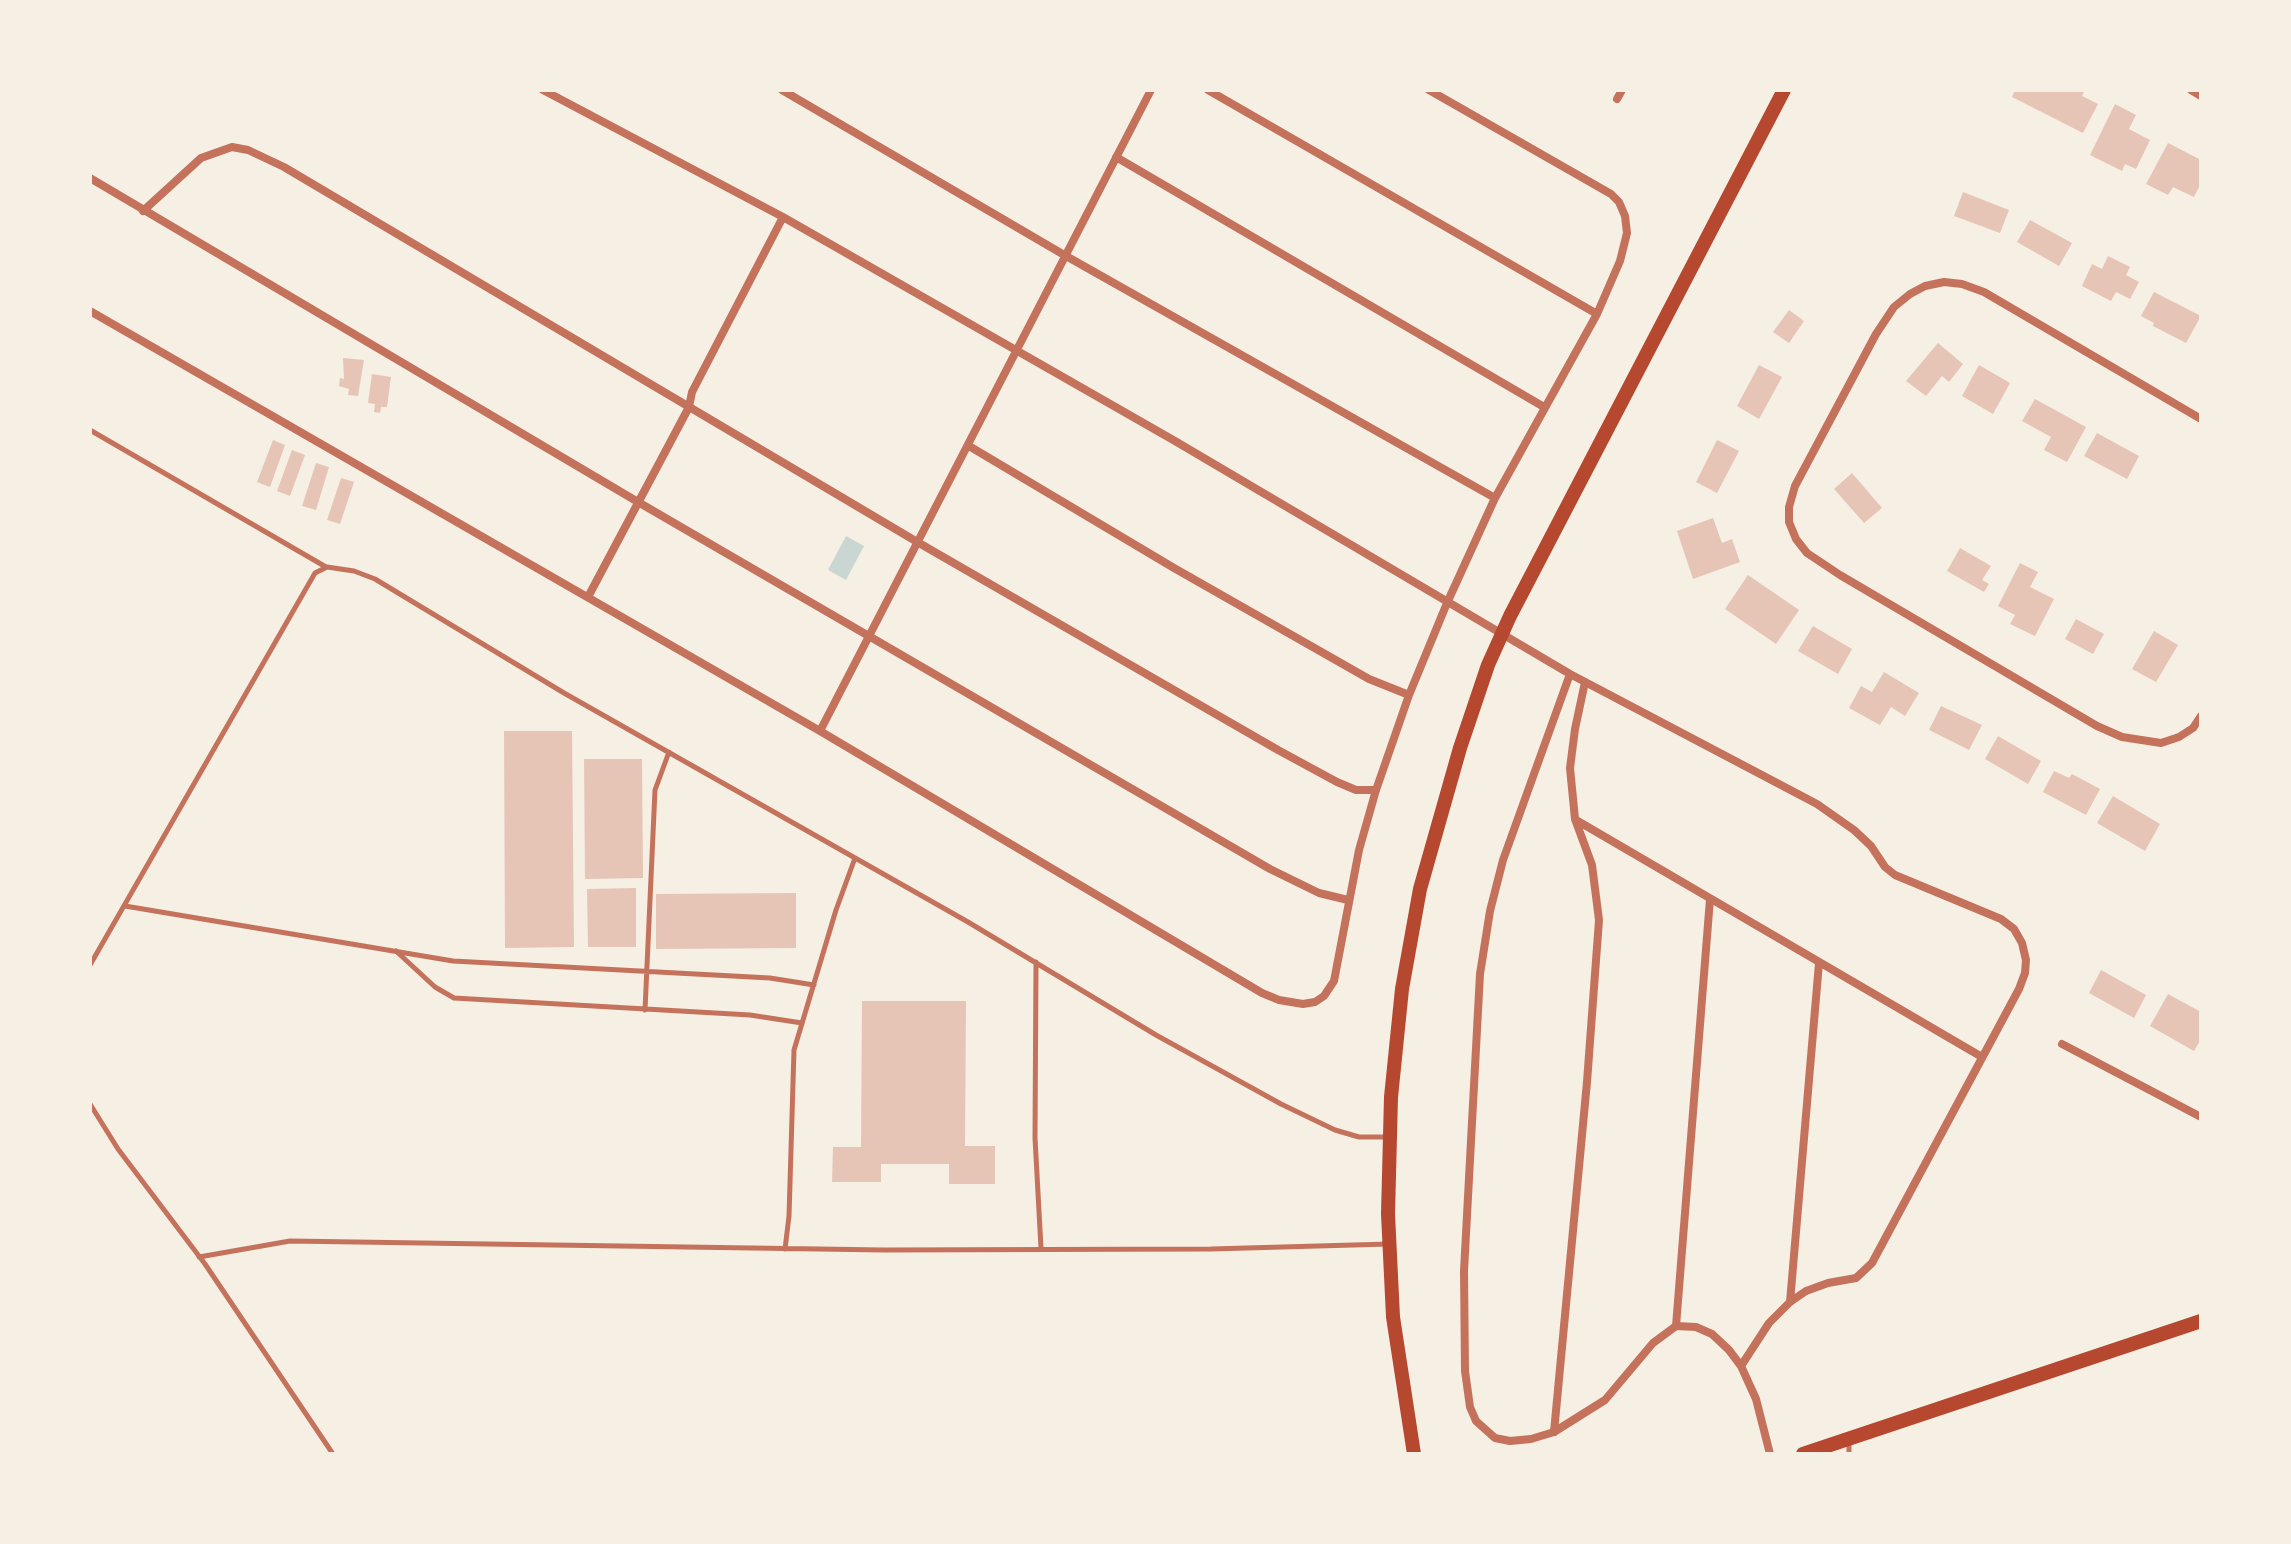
<!DOCTYPE html>
<html>
<head>
<meta charset="utf-8">
<style>
  body { margin:0 }
  #map { position:relative; width:2291px; height:1544px; overflow:hidden; background:#f6efe4; font-family:"Source Sans 3",sans-serif }
  canvas { display:block }
  .frame { position:absolute; inset:0; border:92px solid #f6efe4; pointer-events:none }
</style>
</head>
<body>
<div id="map">
<canvas width="2291" height="1544"></canvas>
<div class="frame"></div>
</div>
<script>
const ctx = document.querySelector('canvas').getContext('2d');
ctx.lineJoin = 'round';
function fillPath(path, color) {
  ctx.fillStyle = color;
  ctx.fill(path, 'evenodd');
}
function shape(rows) {
  const path = new Path2D();
  for (const r of rows) {
    path.moveTo(r[0], r[1]);
    for (let i = 2; i < r.length; i += 2) path.lineTo(r[i], r[i + 1]);
  }
  return path;
}
function stroke(path, color, width, dash) {
  ctx.strokeStyle = color;
  ctx.lineWidth = width;
  ctx.lineCap = dash ? 'butt' : 'round';
  ctx.setLineDash(dash || []);
  ctx.stroke(path);
}
const water = shape([
  [846,536,864,546,846,580,828,570]
]);
const building = shape([
  [2015,90,2080,90,2084,92,2082,96,2098,104,2083,133,2012,97],
  [2115,104,2136,115,2129,129,2150,140,2136,169,2125,164,2122,171,2090,155],
  [2168,143,2201,160,2201,183,2194,197,2173,187,2168,195,2146,184],
  [1963,192,2009,210,2000,233,1954,216],
  [2030,220,2072,243,2059,266,2017,242],
  [2108,256,2130,267,2126,275,2139,282,2130,299,2116,292,2111,301,2082,286,2092,264,2102,269],
  [2154,292,2201,316,2186,343,2153,326,2154,323,2141,316],
  [1789,310,1804,321,1789,343,1773,332],
  [1938,343,1963,364,1949,382,1942,376,1926,396,1906,381],
  [343,358,364,360,358,396,348,395,349,389,339,386,340,378,344,379],
  [1759,365,1782,377,1759,419,1737,406],
  [1979,365,2010,383,1993,414,1962,396],
  [372,374,391,377,387,407,381,407,380,413,374,412,375,404,368,403],
  [2035,399,2086,427,2067,462,2044,450,2051,437,2022,421],
  [2097,433,2139,456,2127,479,2084,456],
  [273,440,285,445,270,487,257,482],
  [1717,440,1739,451,1717,493,1696,482],
  [292,450,305,455,290,496,277,491],
  [316,463,329,467,316,510,302,506],
  [1852,473,1882,508,1864,523,1834,489],
  [341,478,354,482,340,524,327,520],
  [1713,518,1722,543,1732,539,1740,562,1693,579,1677,531],
  [1960,548,1991,566,1982,580,1989,584,1984,592,1947,571],
  [2020,563,2038,572,2030,587,2054,599,2035,636,2010,624,2015,615,1998,606],
  [1748,575,1799,610,1776,644,1725,609],
  [2076,619,2104,634,2093,654,2065,639],
  [1813,626,1852,649,1838,674,1798,651],
  [2154,631,2178,645,2156,682,2132,669],
  [1884,672,1919,693,1905,716,1891,707,1880,725,1849,708,1861,686,1872,692],
  [1941,706,1982,725,1969,750,1929,730],
  [504,731,572,731,574,947,505,948],
  [1998,736,2041,761,2028,784,1985,759],
  [584,759,642,759,643,878,585,879],
  [2054,771,2069,778,2072,774,2100,789,2086,815,2043,792],
  [2113,796,2160,824,2145,851,2097,823],
  [636,888,636,947,588,947,587,889],
  [796,893,796,948,656,949,656,894],
  [2101,970,2146,995,2134,1018,2089,993],
  [2168,994,2201,1012,2201,1039,2194,1051,2150,1026],
  [862,1001,966,1001,965,1146,995,1146,995,1184,949,1184,949,1164,881,1164,881,1182,832,1182,833,1147,861,1147]
]);
const service = shape([
  [90,430,326,567],
  [125,906,453,961,770,978,814,985],
  [396,951,435,987,454,998,750,1015,802,1023],
  [1036,962,1035,1138,1041,1248],
  [90,965,315,573,327,567,354,571,375,579,564,693,968,922,1156,1035,1281,1104,1335,1130,1359,1137,1389,1137],
  [645,1010,655,790,669,752],
  [90,1104,118,1149,205,1264,333,1454],
  [785,1249,789,1216,794,1050,836,910,855,858],
  [199,1257,290,1241,884,1250,1211,1249,1389,1244],
  [1849,1439,1849,1454]
]);
const minor = shape([
  [543,90,783,217,1175,441,1570,674,1817,804,1854,830,1871,846,1885,867,1895,875,2001,919,2014,929,2022,943,2026,960,2025,973,2019,989,1872,1263,1856,1278,1828,1283,1806,1291,1790,1302,1769,1323,1741,1366],
  [782,90,1066,256,1495,498],
  [1208,90,1597,314],
  [2191,90,2201,96],
  [1617,99,1622,90],
  [1116,157,1544,407],
  [90,178,638,502,1270,869,1319,893,1348,900],
  [143,211,201,158,232,147,248,150,284,167,919,543,1278,750,1337,782,1356,790,1376,790],
  [90,311,820,731,1262,993,1279,1000,1303,1004,1315,1002,1324,996,1334,981,1359,850,1376,790,1409,695,1447,603,1495,498,1597,314,1620,261,1627,233,1625,216,1619,202,1611,194,1429,90],
  [2201,419,1984,292,1962,284,1944,282,1925,286,1910,294,1894,307,1876,334,1795,486,1789,507,1789,522,1796,539,1807,553,1840,575,2097,726,2122,737,2161,743,2179,737,2193,728,2201,716],
  [969,446,1174,568,1369,679,1409,695],
  [588,597,689,407,692,392,783,217],
  [1570,674,1503,860,1490,911,1480,974,1464,1271,1465,1371,1470,1407,1476,1421,1495,1438,1510,1441,1531,1439,1554,1432,1605,1400,1653,1343,1676,1326,1696,1327,1712,1334,1729,1350,1741,1366,1756,1399,1770,1454],
  [820,731,1151,90],
  [1576,820,1982,1057],
  [2062,1044,2201,1117],
  [1790,1302,1819,963],
  [1676,1326,1710,899],
  [1554,1432,1587,1082,1599,920,1592,865,1575,819,1570,768,1575,729,1585,682]
]);
const secondary = shape([
  [1414,1454,1393,1317,1388,1214,1391,1097,1402,989,1420,889,1460,748,1488,665,1510,616,1784,90],
  [1803,1454,2201,1321]
]);
fillPath(water, '#c9d6d2');
fillPath(building, '#e6c5b7');
stroke(service, '#c5725c', 5);
stroke(minor, '#c5725c', 8);
stroke(secondary, '#b5482f', 14);
</script>
</body>
</html>
